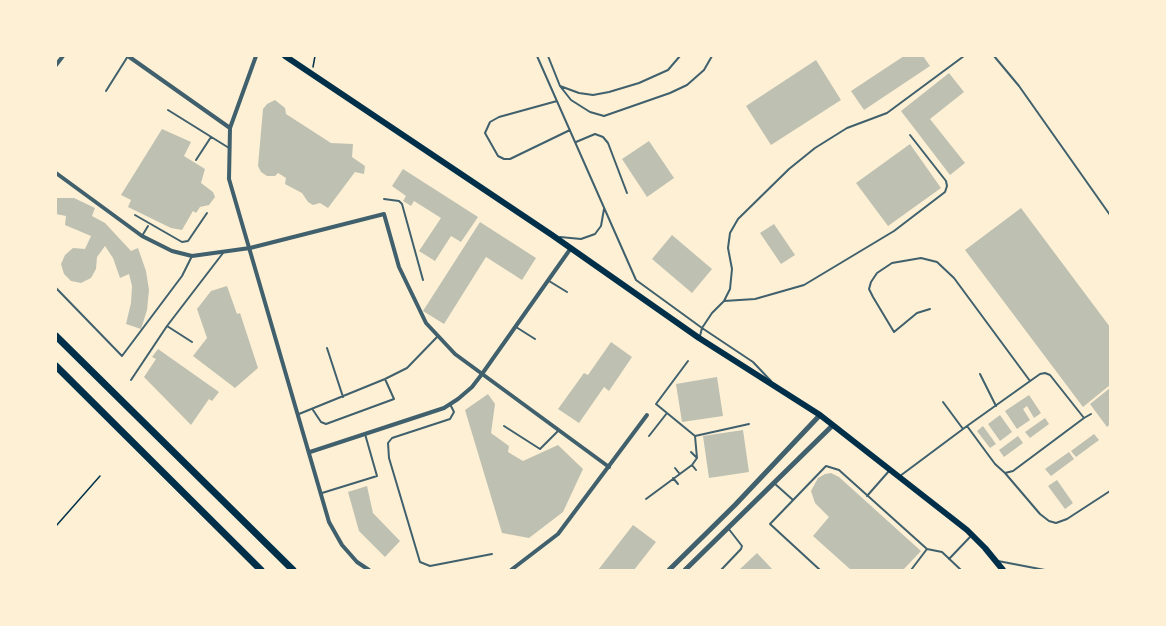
<!DOCTYPE html>
<html>
<head>
<meta charset="utf-8">
<style>
  body { margin:0 }
  #map { position:relative; width:1166px; height:626px; overflow:hidden; background:#fdf0d5; font-family:Quicksand,sans-serif }
  canvas { display:block }
  .frame { position:absolute; inset:0; border:57px solid #fdf0d5; pointer-events:none }
</style>
</head>
<body>
<div id="map">
<canvas width="1166" height="626"></canvas>
<div class="frame"></div>
</div>
<script>
const ctx = document.querySelector('canvas').getContext('2d');
ctx.lineJoin = 'round';
function fillPath(path, color) {
  ctx.fillStyle = color;
  ctx.fill(path, 'evenodd');
}
function shape(rows) {
  const path = new Path2D();
  for (const r of rows) {
    path.moveTo(r[0], r[1]);
    for (let i = 2; i < r.length; i += 2) path.lineTo(r[i], r[i + 1]);
  }
  return path;
}
function stroke(path, color, width, dash) {
  ctx.strokeStyle = color;
  ctx.lineWidth = width;
  ctx.lineCap = dash ? 'butt' : 'round';
  ctx.setLineDash(dash || []);
  ctx.stroke(path);
}
const building = shape([
  [904,56,923,56,930,66,864,110,851,91],
  [816,60,841,100,771,145,746,106],
  [949,73,964,92,930,119,965,163,950,175,901,111],
  [275,100,285,108,286,114,331,143,353,144,352,157,365,166,364,174,355,172,328,208,320,203,313,205,308,202,302,193,285,184,286,178,278,173,275,176,267,176,261,172,258,166,263,109,267,104],
  [162,129,191,142,184,156,205,169,201,183,213,192,215,197,209,205,200,207,196,213,193,211,182,230,171,228,128,207,131,200,121,195],
  [649,141,674,178,647,197,622,159],
  [910,144,941,188,888,226,856,183],
  [403,169,478,217,461,242,451,236,435,261,419,251,441,218,414,201,411,206,403,201,406,196,392,186],
  [56,198,74,198,95,208,92,216,105,223,131,251,138,248,146,271,149,290,147,310,141,329,126,324,131,303,132,286,129,274,120,278,113,258,105,246,97,257,96,269,91,278,81,283,71,281,64,274,61,264,65,255,73,248,85,249,91,236,65,225,66,216,56,214],
  [1021,208,1110,327,1110,385,1083,407,965,250],
  [480,222,536,258,522,280,486,257,444,324,423,311],
  [774,224,795,255,781,264,760,233],
  [672,235,712,269,692,293,652,259],
  [227,286,237,314,240,313,258,368,235,388,193,356,207,338,197,309,211,291],
  [611,342,632,357,609,391,604,387,579,423,558,409,584,373,588,375],
  [158,349,219,392,212,401,209,399,191,425,144,377,156,359,152,357],
  [717,377,723,416,682,422,676,384],
  [1110,388,1110,424,1107,427,1090,404],
  [488,394,495,404,491,433,509,446,508,452,523,461,558,445,583,469,563,512,529,538,502,533,465,410],
  [1029,395,1041,413,1034,418,1027,406,1023,409,1030,420,1017,429,1005,411],
  [1000,415,1012,432,1000,441,988,424],
  [1045,418,1049,424,1030,438,1025,432],
  [983,426,996,444,990,448,977,431],
  [743,430,749,472,709,478,703,436],
  [1094,434,1099,440,1076,457,1071,451],
  [1018,436,1023,443,1004,457,999,450],
  [1069,452,1074,459,1051,476,1045,469],
  [831,473,839,477,921,551,903,570,851,570,813,536,829,517,815,503,811,491,818,478,825,474],
  [1057,480,1073,503,1065,509,1048,486],
  [367,486,373,513,400,541,385,557,359,531,348,492],
  [633,525,656,542,634,570,598,570],
  [757,553,773,570,739,570]
]);
const path = shape([
  [313,67,315,56],
  [56,526,100,476]
]);
const service = shape([
  [537,56,636,280,702,328,753,362,771,381],
  [548,56,560,86,571,100,590,112,604,116,670,93,687,85,704,70,712,56],
  [994,56,1019,86,1110,215],
  [560,86,579,93,593,95,609,92,639,83,668,70,680,56],
  [106,91,128,56],
  [557,101,499,117,490,122,485,133,498,156,504,159,510,159,570,130],
  [168,110,229,148],
  [576,142,595,134,603,137,608,143,627,193],
  [196,160,211,137],
  [384,199,399,201,402,204,423,280],
  [135,215,182,242,188,241,207,213],
  [142,236,148,226],
  [560,237,581,239,595,234,601,226,604,209],
  [549,281,567,292],
  [56,288,122,356,182,276,192,256],
  [724,301,755,299,804,285,894,231,945,192,947,186,946,181,910,135],
  [930,309,917,313,894,332,873,297,869,289,871,282,877,273,892,263,921,258,937,262,954,278,1030,381],
  [167,326,192,342],
  [516,327,535,339],
  [700,336,702,328,712,313,724,301,730,289,732,269,728,248,730,233,738,219,789,169,815,148,847,128,887,113,964,56],
  [327,348,343,397],
  [688,361,656,404,695,436],
  [980,374,996,406],
  [131,380,167,326,223,253],
  [943,402,963,429],
  [450,404,454,412,450,419,392,438,388,443,389,458,420,562,430,566,492,554],
  [313,410,321,422,326,424,394,399,385,379],
  [299,414,385,379,407,368,438,336],
  [1084,418,1091,414],
  [504,426,540,449,559,430],
  [649,436,667,413],
  [691,452,697,458],
  [692,465,696,470],
  [675,468,679,473],
  [1005,473,1040,514,1049,521,1056,523,1067,519,1110,491],
  [900,476,967,426,995,464,1005,473,1013,471,1084,418,1050,375,1045,373,1040,374,967,426],
  [673,478,678,484],
  [774,483,793,500],
  [322,493,377,476,365,434],
  [867,496,889,471],
  [646,499,692,465,697,458,695,436,749,424],
  [949,559,970,537],
  [998,561,1045,570],
  [721,570,741,549,742,546,728,528],
  [820,570,770,524,826,466,839,470,927,549,942,552,961,570],
  [911,570,927,549]
]);
const minor = shape([
  [128,56,230,128],
  [256,56,230,128,229,179,329,522,342,545,357,562,369,570],
  [56,65,63,56],
  [56,173,142,236,172,251,192,256,250,248,384,214,399,267,426,323,455,354,609,467],
  [310,452,444,408,458,399,472,387,482,374,571,248],
  [511,570,558,534,647,415]
]);
const tertiary = shape([
  [669,570,735,505,820,415],
  [685,570,833,425]
]);
const secondary = shape([
  [285,56,552,235,699,338,820,415,967,530,985,548,1003,570]
]);
const trunk = shape([
  [56,336,293,570],
  [56,366,261,570]
]);
fillPath(building, '#bec0b2');
stroke(path, '#003049', 1.5);
stroke(service, '#3f606c', 2);
stroke(minor, '#3f606c', 4);
stroke(tertiary, '#3f606c', 5);
stroke(secondary, '#003049', 6);
stroke(trunk, '#003049', 7);
</script>
</body>
</html>
